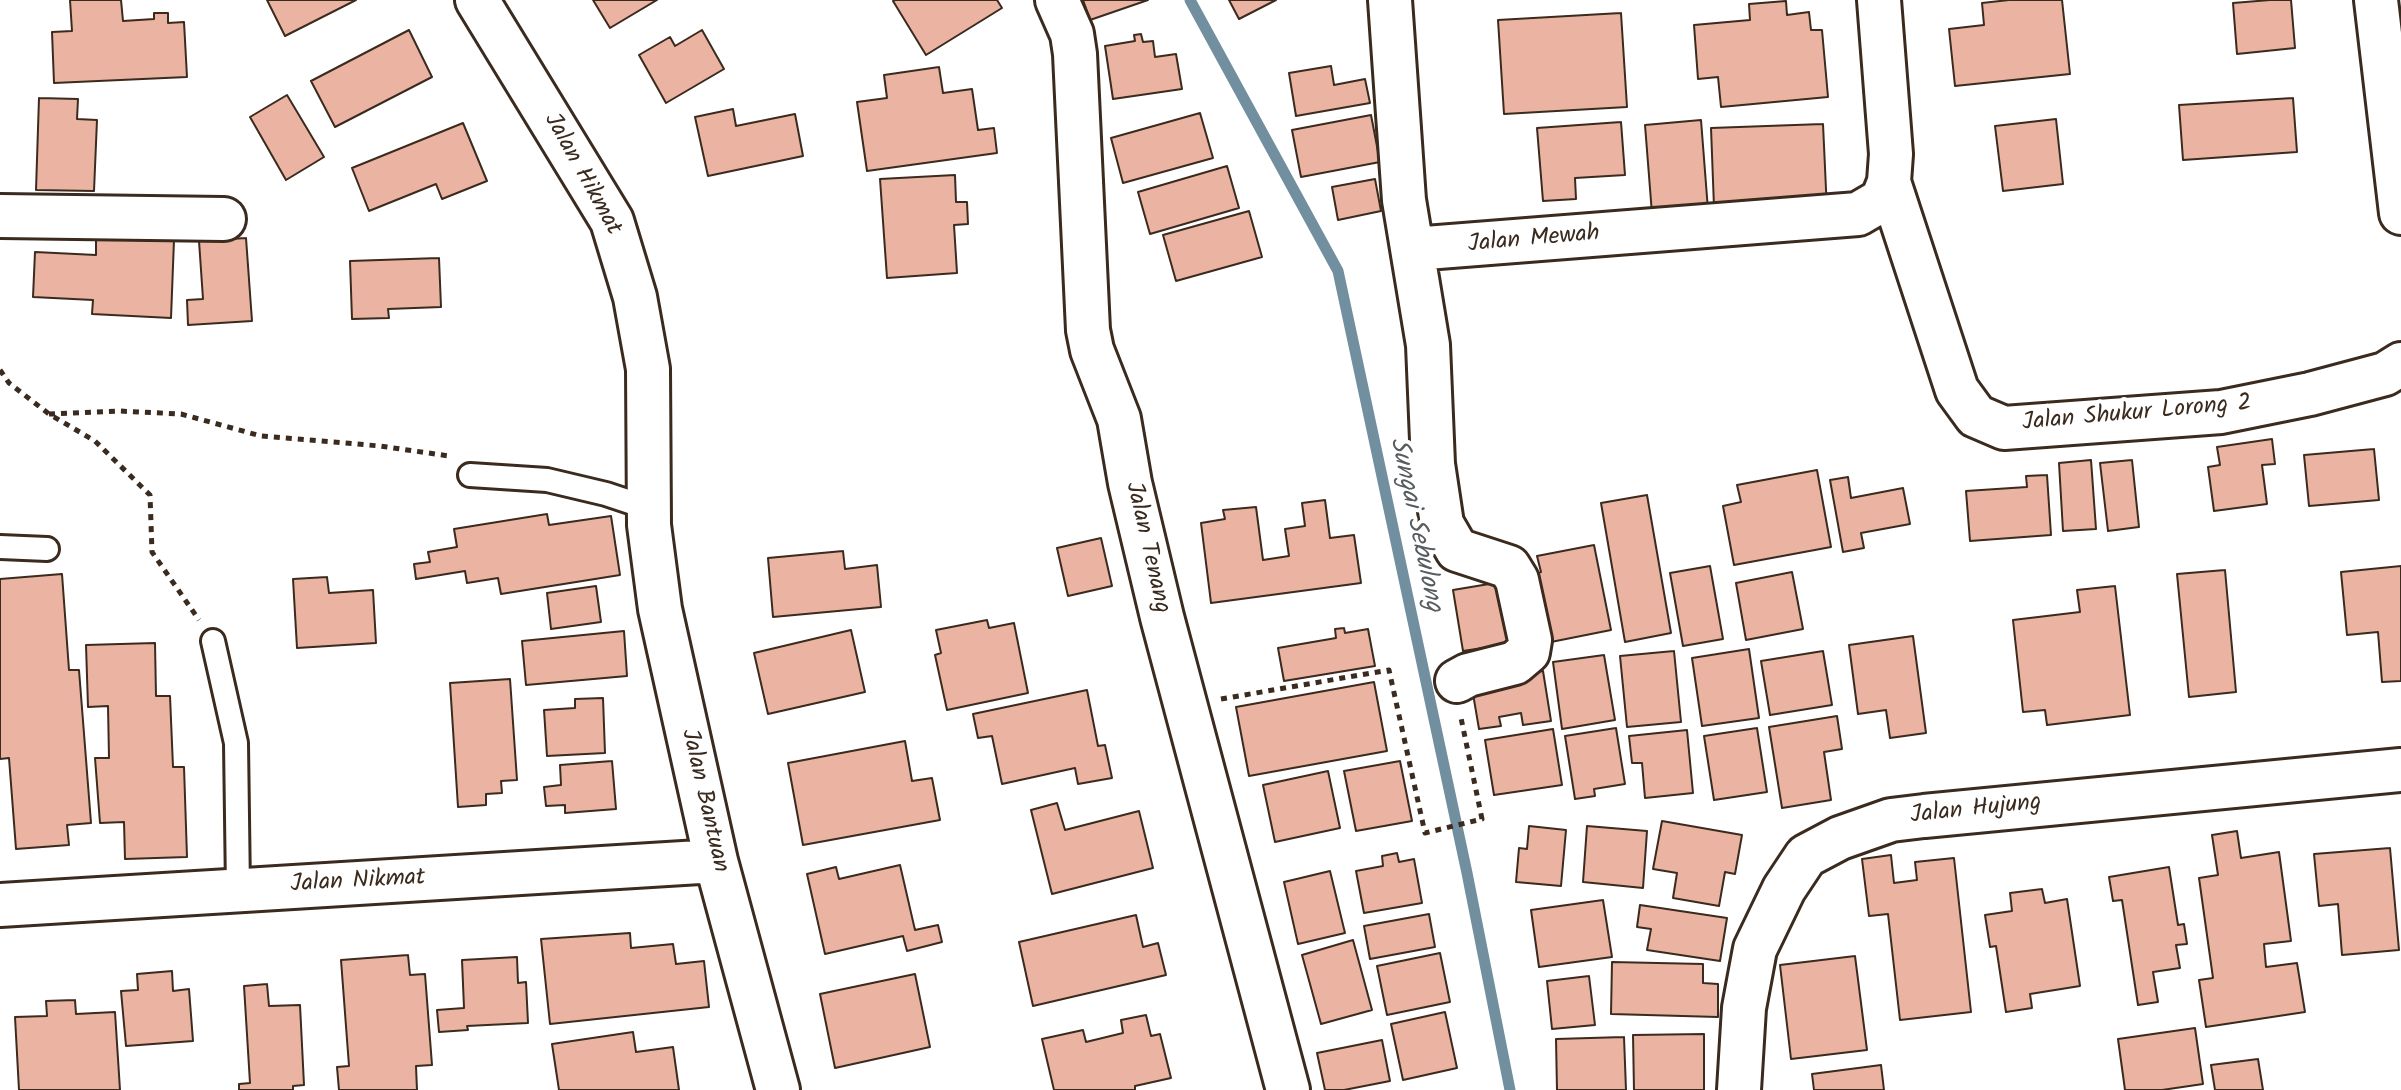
<!DOCTYPE html>
<html>
<head>
<meta charset="utf-8">
<style>
  body { margin:0 }
  canvas { display:block; background:#fff }
</style>
</head>
<body>
<canvas width="2401" height="1090"></canvas>
<script>
const ctx = document.querySelector('canvas').getContext('2d');
ctx.lineJoin = 'round';
function shape(rows) {
  const path = new Path2D();
  for (const r of rows) {
    path.moveTo(r[0], r[1]);
    for (let i = 2; i < r.length; i += 2) path.lineTo(r[i], r[i + 1]);
  }
  return path;
}
function stroke(path, color, width, dash) {
  ctx.strokeStyle = color;
  ctx.lineWidth = width;
  ctx.lineCap = dash ? 'butt' : 'round';
  ctx.setLineDash(dash || []);
  ctx.stroke(path);
}
function fillPath(path, color) {
  ctx.fillStyle = color;
  ctx.fill(path, 'evenodd');
}
function drawText(font, color, halo, rows, align = 'center') {
  ctx.font = font + ' Kalam,sans-serif';
  ctx.lineWidth = 8;
  ctx.setLineDash([]);
  ctx.textBaseline = 'middle';
  ctx.strokeStyle = halo;
  ctx.fillStyle = color;
  for (const [text, x, y, turn = 0] of rows) {
    ctx.save();
    ctx.translate(x, y);
    ctx.rotate((+turn || 0) * Math.PI / 180);
    ctx.textAlign = isNaN(turn) ? turn : align;
    if (halo) ctx.strokeText(text, 0, 0);
    ctx.fillText(text, 0, 0);
    ctx.restore();
  }
}
const stream = shape([
  [1190,0,1338,271,1467,873,1510,1090]
]);
const building = shape([
  [70,0,121,0,123,21,154,19,154,13,168,13,168,23,184,22,187,77,54,83,52,32,72,31,70,0],
  [267,0,356,0,285,36,267,0],
  [593,0,657,0,610,28,593,0],
  [895,0,997,0,1002,8,926,55,893,1,895,0],
  [1083,0,1148,0,1090,20,1083,0],
  [1229,0,1276,0,1239,19,1229,0],
  [2009,0,2062,0,2070,74,1955,86,1949,29,1984,25,1982,3,2009,0],
  [2270,0,2291,0,2295,48,2237,54,2233,3,2270,0],
  [1786,1,1787,15,1809,12,1811,30,1822,30,1828,97,1721,107,1718,77,1698,79,1694,25,1750,20,1749,4,1786,1],
  [1621,13,1627,107,1504,114,1498,20,1621,13],
  [409,30,432,77,335,127,311,81,409,30],
  [702,30,724,69,666,103,639,55,670,37,675,46,702,30],
  [1141,34,1143,42,1153,41,1155,57,1176,54,1182,89,1113,99,1105,46,1135,41,1134,35,1141,34],
  [1331,66,1334,85,1365,79,1370,103,1296,116,1289,73,1331,66],
  [939,67,943,93,972,89,978,130,994,128,997,153,867,171,857,102,887,98,884,75,939,67],
  [287,95,324,157,286,180,250,117,287,95],
  [39,98,78,99,77,119,97,120,94,191,36,190,39,98],
  [2293,98,2297,152,2183,160,2179,105,2293,98],
  [733,109,736,126,795,114,803,156,708,176,695,117,733,109],
  [1200,113,1213,158,1123,183,1111,138,1200,113],
  [1371,115,1380,162,1301,177,1292,130,1371,115],
  [2056,119,2063,184,2003,191,1995,126,2056,119],
  [1701,120,1708,210,1652,214,1645,125,1701,120],
  [1621,122,1625,175,1575,178,1576,199,1543,201,1537,128,1621,122],
  [463,123,487,181,442,199,436,184,369,211,352,168,463,123],
  [1823,124,1827,211,1714,207,1711,128,1823,124],
  [1227,166,1239,208,1150,234,1138,192,1227,166],
  [955,175,956,202,967,202,968,224,954,225,957,273,887,278,880,179,955,175],
  [1375,179,1381,211,1338,220,1332,187,1375,179],
  [1249,211,1262,257,1176,281,1163,235,1249,211],
  [96,236,174,240,171,318,92,314,93,300,33,297,35,252,96,255,96,236],
  [246,238,252,321,188,325,187,300,203,299,199,241,246,238],
  [439,258,441,307,388,309,389,318,352,319,350,261,439,258],
  [2272,439,2275,464,2262,465,2267,504,2214,511,2208,467,2220,465,2217,447,2272,439],
  [2374,449,2379,500,2309,506,2304,455,2374,449],
  [2091,460,2096,529,2063,531,2059,463,2091,460],
  [2132,460,2139,527,2108,531,2100,463,2132,460],
  [1817,470,1831,547,1734,565,1723,506,1741,502,1737,485,1817,470],
  [2047,475,2051,535,1970,541,1966,491,2027,487,2026,476,2047,475],
  [1848,477,1851,498,1903,488,1910,524,1861,533,1864,548,1843,552,1830,480,1848,477],
  [1647,495,1671,633,1625,642,1601,503,1647,495],
  [1325,500,1330,538,1354,535,1361,583,1211,603,1201,523,1225,519,1223,510,1256,507,1263,560,1289,556,1285,529,1305,526,1302,503,1325,500],
  [547,514,549,525,611,516,620,575,501,594,498,578,467,583,465,571,416,579,414,564,430,562,428,552,457,547,454,529,547,514],
  [1101,538,1112,586,1068,596,1057,548,1101,538],
  [1594,545,1611,630,1541,644,1527,576,1541,572,1537,556,1594,545],
  [843,551,845,569,877,565,881,607,773,617,768,558,843,551],
  [1710,566,1723,639,1683,646,1670,573,1710,566],
  [2401,566,2401,681,2382,682,2378,632,2347,635,2341,572,2401,566],
  [2225,570,2236,692,2189,697,2177,574,2225,570],
  [1792,572,1803,629,1746,640,1736,583,1792,572],
  [62,574,69,670,79,670,91,823,67,825,69,845,16,849,9,758,0,759,0,579,62,574],
  [327,577,329,593,373,590,376,643,297,648,293,579,327,577],
  [1507,581,1516,643,1463,651,1453,590,1507,581],
  [596,586,601,622,551,629,547,593,596,586],
  [2115,586,2130,715,2047,725,2045,710,2023,712,2013,620,2080,612,2077,590,2115,586],
  [987,620,989,628,1014,623,1028,693,947,710,935,655,941,653,936,630,987,620],
  [1344,628,1345,633,1368,629,1375,666,1284,681,1278,648,1336,638,1335,629,1344,628],
  [851,630,865,692,768,714,754,653,851,630],
  [624,631,627,676,526,685,522,641,624,631],
  [1913,636,1926,733,1890,738,1886,710,1858,714,1849,645,1913,636],
  [155,643,156,696,170,696,173,767,184,767,187,857,125,859,124,822,100,823,95,758,109,758,108,706,88,707,86,645,155,643],
  [1749,649,1759,718,1702,726,1692,658,1749,649],
  [1674,651,1681,722,1627,727,1620,656,1674,651],
  [1823,651,1832,705,1770,715,1761,661,1823,651],
  [1604,655,1615,720,1562,729,1553,662,1604,655],
  [1543,671,1551,721,1523,725,1521,713,1499,717,1501,726,1479,729,1471,682,1543,671],
  [510,679,517,780,501,781,502,793,486,794,486,805,458,807,450,683,510,679],
  [1374,682,1387,751,1249,776,1236,707,1374,682],
  [1087,690,1098,746,1105,745,1112,778,1078,784,1075,768,1002,784,992,736,978,738,973,714,1087,690],
  [603,698,605,753,547,756,544,710,575,708,575,699,603,698],
  [1837,716,1842,749,1824,752,1831,800,1782,808,1769,727,1837,716],
  [1616,728,1625,784,1594,789,1595,796,1575,799,1565,736,1616,728],
  [1757,728,1767,792,1714,800,1704,736,1757,728],
  [1553,729,1562,785,1494,795,1485,740,1553,729],
  [1687,730,1693,793,1645,798,1642,763,1632,763,1629,736,1687,730],
  [905,741,912,781,932,778,940,820,803,845,788,763,905,741],
  [612,761,616,809,565,813,565,805,546,806,544,787,561,785,560,765,612,761],
  [1400,761,1412,821,1356,831,1344,771,1400,761],
  [1328,771,1340,828,1275,842,1263,785,1328,771],
  [1057,803,1065,830,1139,811,1153,868,1052,894,1031,810,1057,803],
  [1662,821,1742,835,1735,874,1725,872,1719,906,1673,898,1677,873,1653,869,1662,821],
  [1529,826,1566,830,1561,886,1516,882,1519,848,1527,849,1529,826],
  [1587,826,1647,831,1643,888,1583,882,1587,826],
  [2237,831,2241,858,2279,852,2291,941,2264,944,2266,967,2297,963,2305,1012,2206,1027,2199,980,2213,978,2199,878,2218,875,2212,835,2237,831],
  [2390,848,2399,950,2342,955,2338,904,2319,906,2314,854,2390,848],
  [1397,853,1399,862,1414,859,1422,903,1364,913,1356,871,1383,866,1382,856,1397,853],
  [1891,855,1894,883,1917,880,1915,862,1954,858,1971,1012,1900,1020,1888,914,1869,916,1862,859,1891,855],
  [900,865,915,930,938,925,942,942,907,951,903,936,825,954,807,874,836,867,839,879,900,865],
  [2169,867,2178,925,2184,924,2187,944,2176,945,2180,968,2153,972,2158,1002,2138,1005,2122,900,2113,901,2109,877,2169,867],
  [1330,871,1345,933,1298,944,1284,882,1330,871],
  [2042,889,2045,903,2067,899,2080,986,2030,994,2032,1008,2006,1012,1996,946,1990,947,1985,915,2012,911,2010,893,2042,889],
  [1603,900,1612,957,1539,967,1531,910,1603,900],
  [1640,905,1727,918,1720,961,1647,950,1651,929,1637,927,1640,905],
  [1429,914,1435,947,1370,959,1364,926,1429,914],
  [1136,915,1143,947,1158,943,1166,975,1033,1006,1019,942,1136,915],
  [630,933,631,948,673,944,676,964,704,961,709,1007,550,1024,541,939,630,933],
  [1353,940,1372,1010,1321,1024,1302,955,1353,940],
  [1440,953,1450,1002,1387,1015,1377,966,1440,953],
  [408,955,410,975,425,974,432,1065,416,1066,417,1090,339,1090,337,1067,349,1066,341,960,408,955],
  [1855,956,1867,1050,1791,1059,1780,965,1855,956],
  [517,957,518,983,526,982,528,1023,467,1026,468,1030,439,1032,437,1010,464,1008,462,960,517,957],
  [1612,962,1703,964,1703,983,1718,984,1718,1017,1611,1014,1612,962],
  [172,971,173,991,189,989,193,1041,126,1046,121,991,138,990,137,974,172,971],
  [915,974,930,1047,835,1068,820,994,915,974],
  [1589,976,1595,1025,1552,1029,1547,981,1589,976],
  [267,984,269,1006,300,1005,304,1085,293,1086,293,1090,239,1090,239,1084,250,1083,244,986,267,984],
  [75,1000,76,1014,115,1012,120,1090,19,1090,15,1017,47,1016,46,1001,75,1000],
  [1445,1012,1457,1068,1403,1080,1391,1024,1445,1012],
  [1146,1015,1151,1036,1160,1034,1171,1078,1135,1086,1135,1090,1054,1090,1042,1039,1083,1030,1086,1042,1123,1033,1121,1020,1146,1015],
  [2195,1028,2203,1084,2162,1090,2125,1090,2118,1039,2195,1028],
  [633,1032,636,1052,673,1047,679,1090,559,1090,552,1044,633,1032],
  [1704,1034,1704,1090,1634,1090,1633,1035,1704,1034],
  [1624,1037,1626,1090,1557,1090,1556,1039,1624,1037],
  [1382,1040,1390,1081,1344,1090,1325,1090,1317,1053,1382,1040],
  [2258,1059,2263,1090,2215,1090,2211,1065,2258,1059],
  [1881,1065,1884,1090,1814,1090,1812,1074,1881,1065]
]);
const path = shape([
  [0,370,9,383,49,414,95,441,150,495,152,552,199,620],
  [49,414,119,411,181,414,261,436,380,446,449,456],
  [1221,699,1389,670,1425,833,1482,819,1461,718]
]);
const lane = shape([
  [470,475,547,480,606,494,648,508],
  [0,547,47,549],
  [213,641,236,743,238,890]
]);
const street = shape([
  [477,0,612,221,635,297,648,369,649,525,660,609,716,861,778,1090],
  [1057,0,1072,34,1075,54,1088,330,1092,350,1119,419,1130,483,1162,617,1288,1090],
  [1390,0,1404,200,1428,345,1433,464,1442,524,1457,550,1509,567,1517,580,1530,640,1528,652,1515,663,1468,675,1457,681],
  [2376,0,2401,213],
  [1889,182,1957,390,1976,416,2004,428,2221,412,2310,394,2385,374,2401,364],
  [0,216,224,219],
  [1413,249,1858,214,1882,200,1889,182,1891,154,1879,0],
  [0,905,716,861],
  [1739,1090,1744,1008,1755,949,1784,889,1806,856,1840,838,1891,820,1924,816,2401,770]
]);
const streetNames = [
  ["Jalan Hikmat",581,175,61],
  ["Jalan Mewah",1534,241,-5],
  ["Jalan Shukur Lorong 2",2137,415,-5],
  ["Jalan Tenang",1146,548,77],
  ["Jalan Bantuan",703,801,77],
  ["Jalan Hujung",1976,811,-6],
  ["Jalan Nikmat",358,883,-3]
];
const waterNames = [
  ["Sungai Sebulong",1414,525,78]
];
stroke(stream, '#728fa0', 11);
fillPath(building, '#ebb4a2');
stroke(building, '#3b2a1e', 2);
stroke(lane, '#3b2a1e', 28);
stroke(street, '#3b2a1e', 48);
stroke(path, '#3b2a1e', 5, [6, 6]);
stroke(lane, '#fff', 22);
stroke(street, '#fff', 42);
drawText('24px', '#3b2a1e', '#fff', streetNames);
drawText('italic 26px', '#575c5f', '#fff', waterNames);
</script>
</body>
</html>
